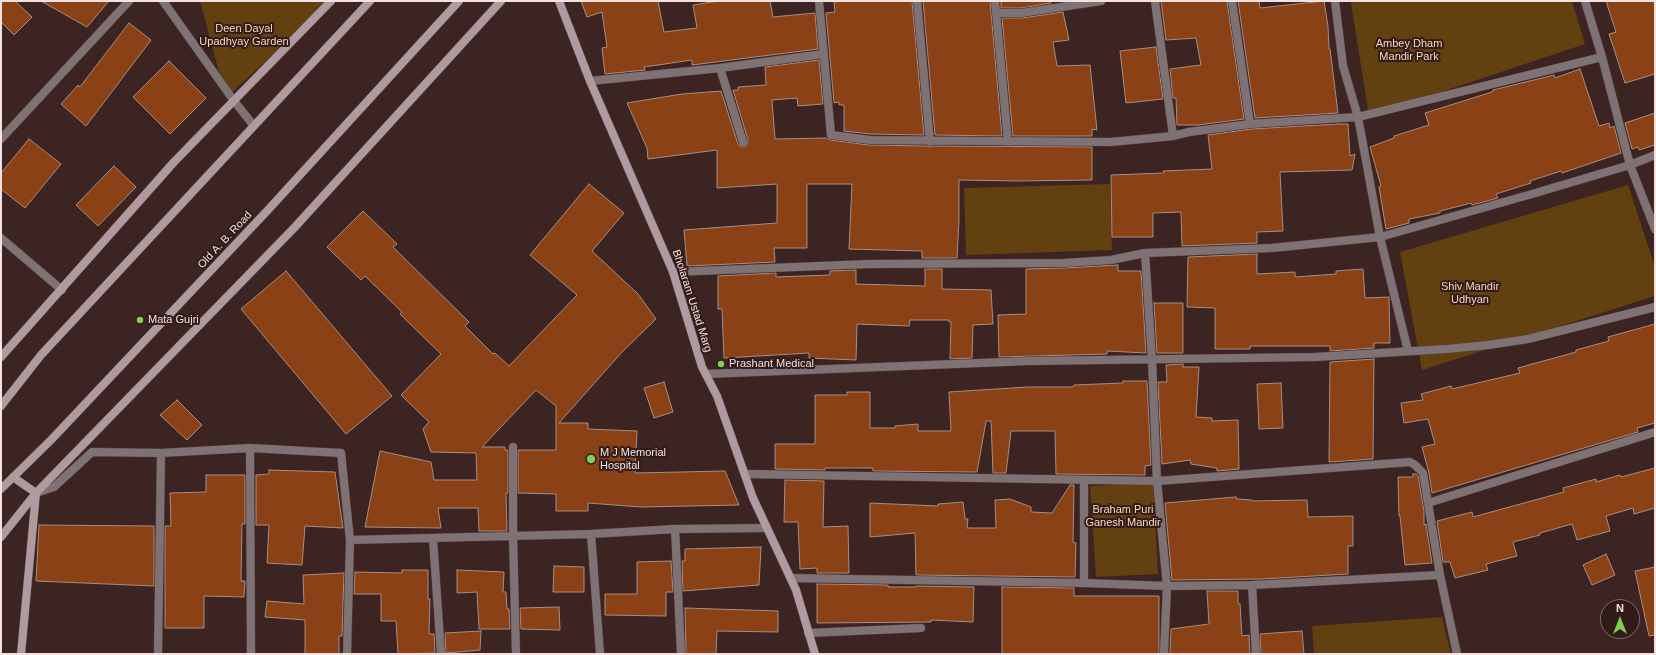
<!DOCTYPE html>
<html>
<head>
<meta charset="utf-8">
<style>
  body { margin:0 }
  #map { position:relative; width:1656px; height:655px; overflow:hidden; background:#3c2422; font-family:Helvetica,sans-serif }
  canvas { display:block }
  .frame { position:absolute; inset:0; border:2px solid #f2e2e0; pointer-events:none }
  .north { position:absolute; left:1600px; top:599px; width:40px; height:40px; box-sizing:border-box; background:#311b19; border:1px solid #7e6b69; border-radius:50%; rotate:0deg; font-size:11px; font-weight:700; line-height:16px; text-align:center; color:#f2e2e0 }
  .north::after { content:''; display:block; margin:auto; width:14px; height:18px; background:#7ed153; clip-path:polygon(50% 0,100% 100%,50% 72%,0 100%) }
</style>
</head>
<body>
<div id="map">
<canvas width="1656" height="655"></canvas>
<div class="frame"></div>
<div class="north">N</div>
</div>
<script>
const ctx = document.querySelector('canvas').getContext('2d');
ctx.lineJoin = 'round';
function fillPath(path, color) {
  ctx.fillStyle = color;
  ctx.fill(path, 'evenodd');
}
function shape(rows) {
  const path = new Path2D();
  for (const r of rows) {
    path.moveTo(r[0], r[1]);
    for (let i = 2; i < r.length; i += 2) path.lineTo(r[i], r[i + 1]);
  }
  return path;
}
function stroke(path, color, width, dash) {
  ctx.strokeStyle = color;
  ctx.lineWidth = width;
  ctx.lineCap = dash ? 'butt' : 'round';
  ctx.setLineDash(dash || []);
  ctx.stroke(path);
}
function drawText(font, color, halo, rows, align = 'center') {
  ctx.font = font + ' Helvetica,sans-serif';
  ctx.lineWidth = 4;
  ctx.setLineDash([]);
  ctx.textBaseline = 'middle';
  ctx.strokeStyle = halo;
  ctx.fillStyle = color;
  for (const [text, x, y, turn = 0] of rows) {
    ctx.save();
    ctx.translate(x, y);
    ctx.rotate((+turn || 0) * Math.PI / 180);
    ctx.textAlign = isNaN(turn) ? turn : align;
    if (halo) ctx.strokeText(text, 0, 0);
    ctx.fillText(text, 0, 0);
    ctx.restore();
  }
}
const green = shape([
  [200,1,330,1,226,98],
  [1359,1,1572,1,1585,44,1369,116,1351,3],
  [1110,184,1112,250,966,255,964,188],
  [1628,185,1655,267,1655,296,1422,370,1400,252],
  [1153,483,1158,574,1096,577,1090,486],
  [1442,617,1451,654,1314,654,1312,626]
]);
const building = shape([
  [1,1,15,1,32,17,14,35,1,22,1,1],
  [41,1,109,1,87,27,41,1],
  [581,1,658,1,664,32,697,28,693,5,719,1,770,1,773,17,815,13,818,49,692,65,692,60,644,67,645,70,605,74,602,48,607,47,602,12,587,17,581,1],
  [846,1,912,1,924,135,870,134,844,131,844,105,839,105,839,102,834,103,826,13,835,12,834,2,846,1],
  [923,1,990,1,1002,136,935,135,923,1],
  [1001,1,1051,1,1051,3,1021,8,1001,8,1001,1],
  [1161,1,1227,1,1244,119,1198,125,1177,125,1176,98,1173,98,1170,69,1201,65,1196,38,1166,40,1161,1],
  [1238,1,1259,1,1260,8,1324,1,1328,26,1329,49,1330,49,1338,113,1255,118,1238,1],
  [1606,1,1655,1,1655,74,1625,83,1609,34,1616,32,1606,1],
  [1063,12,1069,40,1053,42,1057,66,1090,65,1097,130,1092,129,1092,136,1013,136,1002,18,1022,18,1063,12],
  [129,23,151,40,86,126,61,104,78,85,80,87,129,23],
  [1156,47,1163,99,1126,103,1120,51,1156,47],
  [819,60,823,104,798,106,797,98,772,100,775,139,826,138,830,140,869,145,926,146,930,147,934,146,1092,147,1092,180,1017,181,959,180,959,220,957,258,922,258,922,251,849,249,852,184,807,184,807,248,774,248,775,262,687,266,684,230,777,223,777,184,717,188,717,150,648,159,647,148,627,103,682,94,721,91,738,144,740,146,744,147,747,145,748,140,733,90,738,90,738,87,766,85,765,67,819,60],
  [169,61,206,98,170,134,133,97,169,61],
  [1580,69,1599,126,1609,123,1610,128,1614,126,1621,153,1562,173,1561,171,1530,181,1531,183,1496,194,1498,198,1472,205,1471,203,1440,211,1440,213,1409,219,1409,223,1386,229,1379,187,1381,186,1370,147,1394,138,1394,136,1429,125,1425,113,1492,92,1493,90,1554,75,1555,78,1580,69],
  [1655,113,1655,145,1639,150,1638,147,1632,149,1625,123,1655,113],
  [1339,124,1348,124,1350,156,1355,154,1352,170,1280,172,1283,231,1257,232,1257,243,1182,246,1181,212,1153,213,1153,237,1112,237,1111,175,1164,173,1163,171,1212,169,1208,135,1251,129,1339,124],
  [29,139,61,164,25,208,1,189,1,173,29,139],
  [114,166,136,187,98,226,76,205,114,166],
  [589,184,624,213,592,251,638,294,656,319,622,352,559,423,588,423,588,429,637,431,635,473,725,471,739,505,641,507,588,503,588,511,556,511,556,494,518,493,518,450,556,450,556,406,536,390,482,447,505,447,505,450,508,450,508,493,506,493,507,531,479,531,478,508,438,508,441,528,365,527,380,451,431,462,434,480,477,480,476,453,431,452,423,429,429,422,401,395,441,354,400,314,402,312,365,276,361,280,327,247,363,211,397,244,393,247,469,322,465,326,493,354,495,353,509,366,577,295,530,255,589,184],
  [1257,254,1257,274,1295,272,1295,277,1336,274,1336,271,1363,269,1365,298,1389,297,1390,343,1374,343,1374,348,1330,351,1330,346,1250,346,1250,349,1215,349,1215,308,1187,307,1188,257,1257,254],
  [1118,265,1118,271,1141,271,1146,353,1107,351,1107,354,999,357,998,315,1026,314,1026,269,1064,268,1118,265],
  [925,269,942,269,942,289,991,290,993,324,973,325,972,358,950,359,951,322,949,322,949,320,910,320,909,326,857,324,856,360,809,358,809,353,724,358,722,309,718,309,718,276,776,273,776,277,830,275,830,271,856,270,856,284,925,286,925,269],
  [286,271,392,396,346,434,241,309,286,271],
  [1154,303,1183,303,1183,353,1157,353,1154,303],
  [1655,324,1655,423,1637,428,1638,432,1432,493,1429,473,1422,447,1435,444,1428,419,1404,423,1401,403,1423,400,1421,394,1451,386,1452,389,1520,373,1518,368,1576,352,1576,350,1609,341,1608,337,1655,324],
  [1374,359,1373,459,1329,462,1330,362,1374,359],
  [1183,364,1183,367,1199,367,1196,417,1212,418,1212,421,1238,420,1239,469,1217,471,1217,468,1191,464,1190,460,1162,464,1158,382,1167,382,1166,365,1183,364],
  [1123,381,1147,381,1151,465,1145,466,1145,475,1056,474,1055,431,1011,431,1006,473,993,473,991,421,986,421,977,472,873,471,873,468,825,468,825,470,775,469,775,444,815,444,815,395,847,395,847,392,870,392,870,428,895,428,895,426,918,424,918,431,951,431,949,392,1028,387,1073,387,1074,385,1123,383,1123,381],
  [664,382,673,412,654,418,644,388,664,382],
  [1281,383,1283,428,1259,429,1257,384,1281,383],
  [177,400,202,425,187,440,160,415,177,400],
  [1655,468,1655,508,1634,514,1633,508,1606,516,1610,531,1577,540,1572,524,1540,533,1540,535,1513,542,1517,556,1486,564,1488,570,1455,578,1450,562,1443,562,1437,521,1472,512,1473,517,1564,492,1563,488,1596,479,1596,482,1620,475,1621,477,1655,468],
  [269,470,335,472,343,528,305,526,302,565,267,563,269,525,256,525,256,475,269,474,269,470],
  [1413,474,1416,474,1418,476,1424,511,1424,525,1426,524,1432,563,1405,565,1400,516,1399,516,1398,477,1413,477,1413,474],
  [206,475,245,475,245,524,242,524,241,581,245,581,244,597,204,596,204,628,165,628,165,526,171,526,170,493,206,492,206,475],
  [785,480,824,481,823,527,848,526,849,573,817,573,817,568,800,569,798,522,784,522,785,480],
  [1070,485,1074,485,1073,542,1076,543,1075,577,916,575,915,533,870,537,870,503,938,506,938,504,963,502,965,519,968,519,967,528,996,528,995,500,1010,499,1031,507,1031,512,1052,513,1070,485],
  [1236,497,1237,499,1252,500,1252,501,1307,500,1308,517,1353,516,1353,546,1348,546,1348,574,1261,579,1172,580,1165,503,1236,497],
  [39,525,154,526,154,586,36,581,39,525],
  [761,547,759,585,683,591,682,561,685,561,685,549,761,547],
  [1606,554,1615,575,1592,585,1583,565,1606,554],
  [671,561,673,592,666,592,666,616,605,615,605,594,637,594,637,562,671,561],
  [554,566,584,567,584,592,553,592,554,566],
  [1655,567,1655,635,1649,636,1635,571,1655,567],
  [402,570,428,570,428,599,430,599,429,634,434,634,435,653,398,654,396,621,381,621,381,594,354,594,355,572,402,573,402,570],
  [457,570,504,572,503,592,506,592,507,609,509,609,510,629,479,629,477,592,457,593,457,570],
  [344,573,342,636,339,636,339,654,305,654,305,620,265,617,267,601,304,604,303,575,344,573],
  [817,584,888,585,888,587,916,587,916,586,974,587,973,622,931,620,931,622,817,623,817,584],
  [1002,587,1074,588,1074,596,1159,596,1159,654,1002,654,1002,587],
  [1207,591,1238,591,1238,603,1240,604,1242,636,1249,635,1250,654,1170,654,1171,629,1209,624,1207,591],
  [559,607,560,630,521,629,520,608,559,607],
  [685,608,778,611,778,632,717,631,716,654,686,654,685,608],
  [481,631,480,650,446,653,445,633,481,631],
  [1302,631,1304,654,1261,654,1260,634,1302,631]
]);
const street = shape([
  [163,1,234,101,254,126],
  [819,1,831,135,870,140,1111,142,1173,136,1189,132,1250,124,1358,117,1602,57],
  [917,1,930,142],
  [995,1,1008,142],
  [1155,1,1173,136],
  [1232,1,1250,124],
  [1335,1,1343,66,1358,117,1380,237,1408,351],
  [1585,1,1602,57,1630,165,1655,229],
  [996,13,1021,13,1101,1],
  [720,68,743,142],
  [590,81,720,68,823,54],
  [1,139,129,1],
  [1,238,62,290],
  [1145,253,1152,360,1157,481,1167,586,1252,585,1440,575,1428,503],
  [673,272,869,264,1064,263,1111,260,1145,253,1272,248,1380,237,1532,194,1630,165,1655,155],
  [706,374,1029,361,1315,357,1447,349,1488,345,1528,339,1655,307],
  [513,447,513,536,516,654],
  [250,448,251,654],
  [745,474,1157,481,1410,462,1415,465,1423,473,1428,503,1655,432],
  [36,493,54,487,92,452,161,453,250,448,341,453,350,540,347,654],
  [675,529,681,654],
  [591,534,600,654],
  [433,539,441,654],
  [350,540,591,534,675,529,767,528],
  [1440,575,1457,654],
  [791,578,1084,583,1084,481],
  [1084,583,1167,586,1164,654],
  [1252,585,1256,654],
  [808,633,921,628],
  [158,654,161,453]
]);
const secondary = shape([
  [559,1,590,81,673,272,702,367,717,396,753,498,796,590,815,654],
  [1,357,174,162,331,1],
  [1,406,41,355,370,1],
  [13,477,36,493,21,654],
  [1,489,51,440,267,211,459,1],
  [1,537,36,493,294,228,501,1]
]);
const markers = [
  [140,320,4,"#7ed153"],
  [721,364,4,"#7ed153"],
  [591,459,5,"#7ed153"]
];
const parkNames = [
  ["Deen Dayal",244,29],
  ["Upadhyay Garden",244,42],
  ["Ambey Dham",1409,44],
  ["Mandir Park",1409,57],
  ["Shiv Mandir",1470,287],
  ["Udhyan",1470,300],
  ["Braham Puri",1123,510],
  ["Ganesh Mandir",1123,523]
];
const streetNames = [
  ["Old A. B. Road",225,240,-47],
  ["Bholaram Ustad Marg",692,301,72]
];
const poiNames = [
  ["Mata Gujri",148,320],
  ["Prashant Medical",729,364],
  ["M J Memorial",600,453],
  ["Hospital",600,466]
];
fillPath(green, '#634010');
fillPath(building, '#8a4116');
stroke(building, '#a88e82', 1);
stroke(street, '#594240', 9);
stroke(secondary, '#594240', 9);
stroke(street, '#7f7275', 8);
stroke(secondary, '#ae9a9f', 8);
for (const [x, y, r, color] of markers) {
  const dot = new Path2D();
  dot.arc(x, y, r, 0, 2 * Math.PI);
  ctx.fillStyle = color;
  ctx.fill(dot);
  stroke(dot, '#311b19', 1.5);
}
drawText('11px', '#fbdcb9', '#311b19', parkNames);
drawText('11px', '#f2e2e0', '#311b19', streetNames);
drawText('11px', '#f2e2e0', '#311b19', poiNames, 'left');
</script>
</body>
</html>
